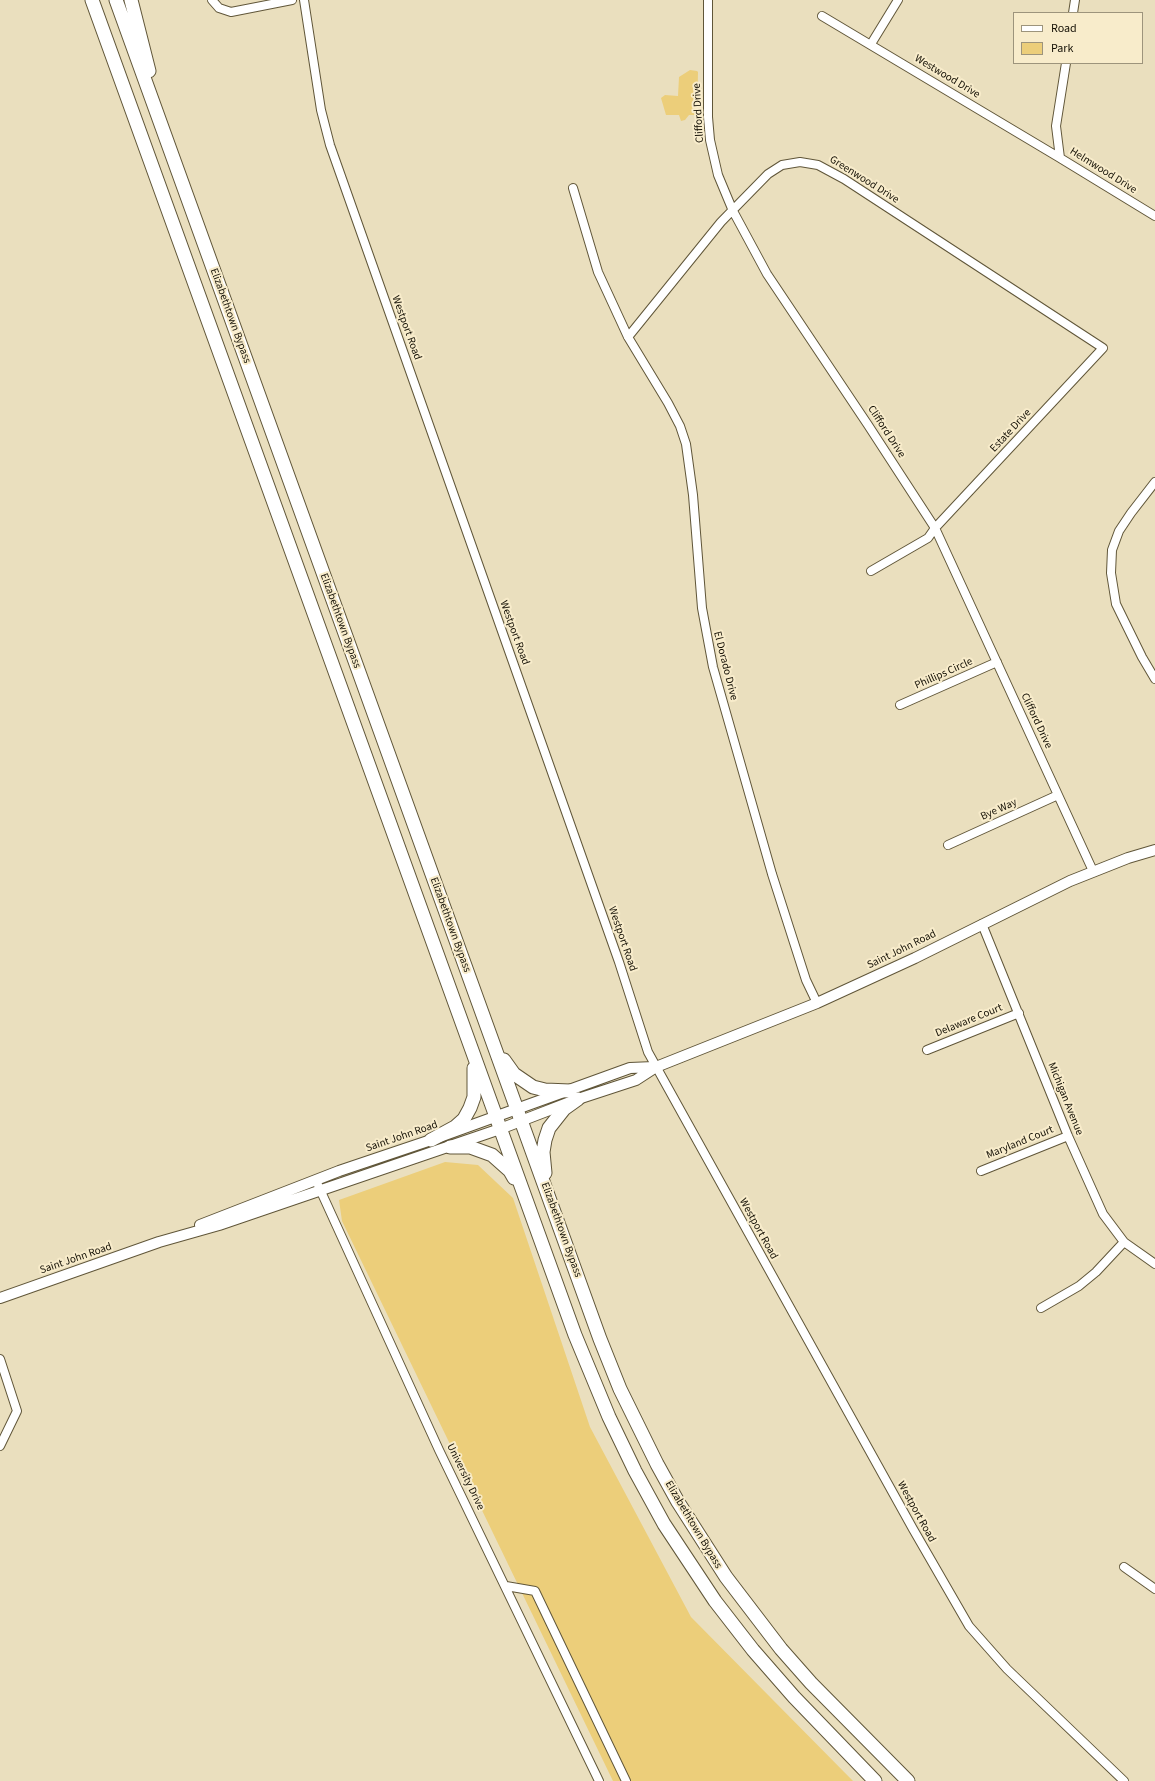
<!DOCTYPE html>
<html>
<head>
<meta charset="utf-8">
<style>
  body { margin:0 }
  #map { position:relative; width:1155px; height:1781px; overflow:hidden; background:#eadfbe; font-family:"Source Sans 3",sans-serif }
  canvas { display:block }
  .legend { position:absolute; left:1013px; top:12px; width:130px; height:52px; box-sizing:border-box; background:#f8eccb; border:1px solid #9d947c; margin:0; padding:5px 7px; list-style:none; font-size:12px; color:#141005 }
  .legend li { display:flex; align-items:center; gap:8px; height:20px }
  .legend b { width:20px; border:1px solid #9d947c }
</style>
</head>
<body>
<div id="map">
<canvas width="1155" height="1781"></canvas>
<ul class="legend">
<li><b style="height:5px;background:#fff"></b>Road</li>
<li><b style="height:11px;background:#ecce7a"></b>Park</li>
</ul>
</div>
<script>
const ctx = document.querySelector('canvas').getContext('2d');
ctx.lineJoin = 'round';
function fillPath(path, color) {
  ctx.fillStyle = color;
  ctx.fill(path, 'evenodd');
}
function shape(rows) {
  const path = new Path2D();
  for (const r of rows) {
    path.moveTo(r[0], r[1]);
    for (let i = 2; i < r.length; i += 2) path.lineTo(r[i], r[i + 1]);
  }
  return path;
}
function stroke(path, color, width, dash) {
  ctx.strokeStyle = color;
  ctx.lineWidth = width;
  ctx.lineCap = dash ? 'butt' : 'round';
  ctx.setLineDash(dash || []);
  ctx.stroke(path);
}
function drawText(font, color, halo, rows, align = 'center') {
  ctx.font = font + ' "Source Sans 3",sans-serif';
  ctx.lineWidth = 4;
  ctx.setLineDash([]);
  ctx.textBaseline = 'middle';
  ctx.strokeStyle = halo;
  ctx.fillStyle = color;
  for (const [text, x, y, turn = 0] of rows) {
    ctx.save();
    ctx.translate(x, y);
    ctx.rotate((+turn || 0) * Math.PI / 180);
    ctx.textAlign = isNaN(turn) ? turn : align;
    if (halo) ctx.strokeText(text, 0, 0);
    ctx.fillText(text, 0, 0);
    ctx.restore();
  }
}
const green = shape([
  [690,70,697,71,698,72,697,113,695,115,689,115,685,120,681,121,679,115,666,115,661,98,665,95,678,96,679,77],
  [445,1162,478,1165,513,1198,590,1427,691,1617,853,1781,613,1781,342,1221,339,1200]
]);
const minor = shape([
  [212,0,219,8,231,12,292,0],
  [304,0,321,110,330,145,619,962,648,1052,913,1529,969,1626,1007,1669,1124,1781],
  [708,0,708,117,710,140,718,175,733,211,767,274,868,425,935,528,1093,871],
  [1073,13,1075,0],
  [822,16,1060,158],
  [871,44,898,0],
  [1066,63,1056,126,1060,158,1155,216],
  [573,188,598,272,628,337,668,403,680,426,686,444,693,495,702,608,713,667,772,874,806,980,817,1003],
  [628,337,721,222,768,174,782,165,800,162,818,165,844,179,1103,348,935,528,928,538,871,571],
  [1155,482,1131,513,1119,531,1112,550,1111,573,1116,604,1142,657,1155,679],
  [900,705,997,662],
  [948,845,1058,795],
  [982,924,1068,1136,1103,1214,1124,1242,1155,1264],
  [927,1050,1019,1013],
  [981,1171,1068,1136],
  [318,1185,439,1450,599,1781],
  [1041,1308,1079,1286,1096,1272,1124,1242],
  [0,1359,17,1411,0,1446],
  [1124,1567,1155,1589],
  [506,1586,535,1591,626,1781]
]);
const tertiary = shape([
  [200,1225,339,1171,431,1140,630,1068,654,1067],
  [0,1298,159,1242,219,1225,500,1129,578,1099,636,1080,656,1067,817,1003,915,958,1070,881,1128,858,1155,850]
]);
const trunk = shape([
  [92,0,575,1335,609,1417,635,1471,664,1524,715,1601,753,1650,794,1697,875,1781],
  [116,0,600,1339,620,1389,657,1464,678,1502,726,1577,781,1649,811,1683,908,1781],
  [131,0,149,71],
  [504,1060,514,1074,533,1087,545,1090,570,1091],
  [431,1140,455,1127,464,1119,470,1108,474,1097,474,1068],
  [450,1147,470,1147,492,1155,510,1171,514,1178],
  [545,1173,543,1152,545,1140,549,1128,564,1109,578,1099]
]);
const streetNames = [
  ["Westwood Drive",947,77,31],
  ["Clifford Drive",699,113,-93],
  ["Helmwood Drive",1103,171,32],
  ["Greenwood Drive",864,180,32],
  ["Elizabethtown Bypass",230,316,70],
  ["Westport Road",406,328,70],
  ["Estate Drive",1011,431,-47],
  ["Clifford Drive",886,432,57],
  ["Elizabethtown Bypass",340,621,70],
  ["Westport Road",514,633,70],
  ["El Dorado Drive",725,666,76],
  ["Phillips Circle",944,674,-24],
  ["Clifford Drive",1036,721,65],
  ["Bye Way",999,810,-24],
  ["Elizabethtown Bypass",450,925,70],
  ["Westport Road",622,939,71],
  ["Saint John Road",902,950,-26],
  ["Delaware Court",969,1021,-22],
  ["Michigan Avenue",1065,1099,68],
  ["Saint John Road",402,1137,-19],
  ["Maryland Court",1020,1143,-22],
  ["Westport Road",758,1229,61],
  ["Elizabethtown Bypass",561,1230,70],
  ["Saint John Road",76,1259,-19],
  ["University Drive",465,1477,64],
  ["Westport Road",916,1512,61],
  ["Elizabethtown Bypass",693,1525,59]
];
fillPath(green, '#ecce7a');
stroke(minor, '#605639', 10);
stroke(tertiary, '#605639', 12);
stroke(trunk, '#605639', 15);
stroke(minor, '#fff', 8);
stroke(tertiary, '#fff', 10);
stroke(trunk, '#fff', 13);
drawText('11px', '#141005', '#f8eccb', streetNames);
</script>
</body>
</html>
